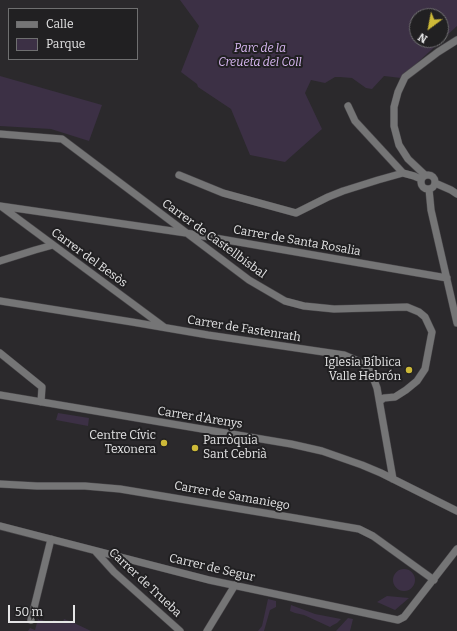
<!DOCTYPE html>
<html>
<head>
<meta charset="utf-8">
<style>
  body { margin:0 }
  #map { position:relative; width:457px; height:631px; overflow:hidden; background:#2b292c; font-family:Bitter,serif }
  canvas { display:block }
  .legend { position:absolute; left:8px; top:8px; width:130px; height:52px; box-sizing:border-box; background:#212022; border:1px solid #6f6f70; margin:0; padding:5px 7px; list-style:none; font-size:12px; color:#e5e5e6 }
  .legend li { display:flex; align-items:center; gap:8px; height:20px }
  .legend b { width:20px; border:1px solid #6f6f70 }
  .north { position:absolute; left:409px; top:8px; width:40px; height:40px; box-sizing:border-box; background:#212022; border:1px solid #6f6f70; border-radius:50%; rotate:212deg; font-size:11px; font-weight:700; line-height:16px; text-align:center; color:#e5e5e6 }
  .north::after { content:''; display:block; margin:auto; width:14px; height:18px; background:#cdb938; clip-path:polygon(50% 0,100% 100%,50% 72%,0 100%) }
  .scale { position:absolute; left:8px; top:605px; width:67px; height:18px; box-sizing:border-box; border:2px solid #e5e5e6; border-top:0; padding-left:5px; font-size:12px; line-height:14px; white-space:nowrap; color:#e5e5e6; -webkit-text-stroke:3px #212022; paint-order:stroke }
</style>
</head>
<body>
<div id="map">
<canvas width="457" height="631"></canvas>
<ul class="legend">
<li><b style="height:5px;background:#757576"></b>Calle</li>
<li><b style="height:11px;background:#3c3045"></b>Parque</li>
</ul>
<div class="north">N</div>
<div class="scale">50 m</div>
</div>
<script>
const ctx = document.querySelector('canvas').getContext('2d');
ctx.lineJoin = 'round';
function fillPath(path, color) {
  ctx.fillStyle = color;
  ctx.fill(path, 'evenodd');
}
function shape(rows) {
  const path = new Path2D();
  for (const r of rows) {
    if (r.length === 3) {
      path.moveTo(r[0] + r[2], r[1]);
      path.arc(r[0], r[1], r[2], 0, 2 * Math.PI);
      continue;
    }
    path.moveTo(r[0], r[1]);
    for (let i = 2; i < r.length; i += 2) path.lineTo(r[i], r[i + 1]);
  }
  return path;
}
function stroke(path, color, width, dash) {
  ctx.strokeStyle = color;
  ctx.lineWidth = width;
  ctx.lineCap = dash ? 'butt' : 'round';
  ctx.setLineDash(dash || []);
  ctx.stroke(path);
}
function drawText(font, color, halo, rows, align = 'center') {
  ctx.font = font + ' Bitter,serif';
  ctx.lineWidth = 4;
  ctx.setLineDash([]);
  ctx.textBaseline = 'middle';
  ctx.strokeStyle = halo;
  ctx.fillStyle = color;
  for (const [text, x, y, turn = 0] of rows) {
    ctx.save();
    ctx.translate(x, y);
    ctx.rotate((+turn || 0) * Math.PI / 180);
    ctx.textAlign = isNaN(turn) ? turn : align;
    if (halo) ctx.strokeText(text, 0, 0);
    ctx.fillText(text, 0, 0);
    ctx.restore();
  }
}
const green = shape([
  [180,0,457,0,457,26,401,78,384,76,372,89,366,88,352,78,340,77,335,77,325,83,311,80,305,93,322,129,285,162,250,155,231,109,198,87,197,84,181,72,199,26],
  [417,16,441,16,441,40,417,40],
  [0,76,102,105,89,141,51,129,0,126],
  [58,413,89,418,88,426,56,420],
  [404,580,11],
  [387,596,409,598,395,610,377,602],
  [268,599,276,601,276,607,270,610,264,631,258,631,262,626],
  [291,605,315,614,341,619,337,623,333,625,330,627,304,615,295,613,290,611],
  [348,618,353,619,350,631,336,631],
  [38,619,53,623,53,620,63,622,64,619,72,622,91,631,28,631,30,628,35,630]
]);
const street = shape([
  [348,106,355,121,403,173],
  [0,134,62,139,249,280,285,301,304,306,334,309,407,307,419,312,425,317,432,332,425,369,417,381,406,390,395,397,384,398,380,401],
  [428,182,7],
  [179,175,223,193,296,213,328,197,343,191,378,180,403,173,414,176,421,179],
  [425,175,408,159,399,145,394,126,394,107,398,92,405,77,438,52,457,40],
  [435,183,451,190,457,194],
  [429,189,431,210,457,323],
  [0,206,186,233,447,278],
  [2,207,164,327],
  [0,261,35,250,53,245],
  [0,301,132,322,208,335,344,355,358,361,371,372,377,388,393,479],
  [0,353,42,387,41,402],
  [0,395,291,444,322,451,362,465,381,473,457,511],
  [0,484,37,486,85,486,120,489,295,518,359,529,373,536,434,580],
  [0,526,209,580,398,620,404,617,457,549],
  [96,552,114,572,180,631],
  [31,620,51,539],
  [207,631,235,585]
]);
const markers = [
  [409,370,4,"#cdb938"],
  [164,443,4,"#cdb938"],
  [195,448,4,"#cdb938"]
];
const parkNames = [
  ["Parc de la",260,49],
  ["Creueta del Coll",260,63]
];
const streetNames = [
  ["Carrer de Castellbisbal",214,239,36],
  ["Carrer de Santa Rosalia",297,241,10],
  ["Carrer del Besòs",89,258,36],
  ["Carrer de Fastenrath",244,329,9],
  ["Carrer d'Arenys",200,418,9],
  ["Carrer de Samaniego",232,496,10],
  ["Carrer de Segur",212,568,13],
  ["Carrer de Trueba",145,583,43]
];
const poiNames = [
  ["Iglesia Bíblica",401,363],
  ["Valle Hebrón",401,377],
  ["Centre Cívic",156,436],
  ["Texonera",156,450],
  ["Parròquia",203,441,"left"],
  ["Sant Cebrià",203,455,"left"]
];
fillPath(green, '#3c3045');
stroke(street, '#49474a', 8);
stroke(street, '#757576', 7);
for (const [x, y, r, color] of markers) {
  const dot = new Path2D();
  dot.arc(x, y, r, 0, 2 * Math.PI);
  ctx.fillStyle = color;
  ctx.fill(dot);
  stroke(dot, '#212022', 1.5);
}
drawText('italic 12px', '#d9b8f3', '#212022', parkNames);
drawText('12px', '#e5e5e6', '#212022', streetNames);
drawText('12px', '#e5e5e6', '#212022', poiNames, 'right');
</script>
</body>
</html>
